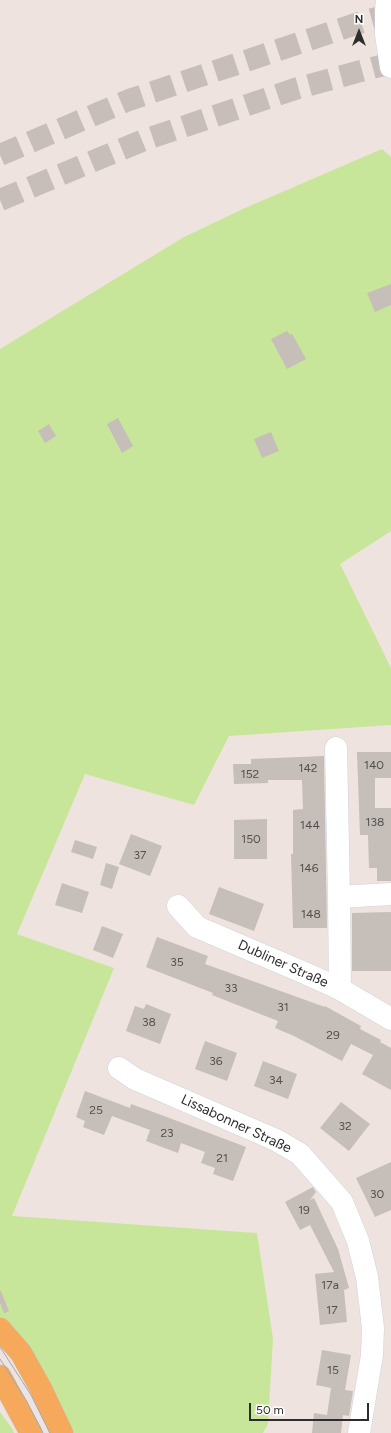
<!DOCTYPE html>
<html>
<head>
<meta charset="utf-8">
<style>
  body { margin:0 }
  #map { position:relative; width:391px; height:1433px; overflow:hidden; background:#eee3de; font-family:Figtree,sans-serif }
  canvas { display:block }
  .north { position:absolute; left:339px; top:12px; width:40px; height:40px; -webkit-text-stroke:3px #fff; paint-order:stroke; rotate:0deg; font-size:11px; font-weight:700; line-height:16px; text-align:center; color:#2c2c2c }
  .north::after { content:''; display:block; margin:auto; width:14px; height:18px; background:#2c2c2c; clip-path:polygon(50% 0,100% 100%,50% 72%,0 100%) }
  .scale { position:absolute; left:249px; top:1403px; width:120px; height:18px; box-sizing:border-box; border:2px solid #2c2c2c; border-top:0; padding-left:5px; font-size:12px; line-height:14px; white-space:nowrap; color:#2c2c2c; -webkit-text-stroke:3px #fff; paint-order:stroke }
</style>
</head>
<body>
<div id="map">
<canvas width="391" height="1433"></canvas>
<div class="north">N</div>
<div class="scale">50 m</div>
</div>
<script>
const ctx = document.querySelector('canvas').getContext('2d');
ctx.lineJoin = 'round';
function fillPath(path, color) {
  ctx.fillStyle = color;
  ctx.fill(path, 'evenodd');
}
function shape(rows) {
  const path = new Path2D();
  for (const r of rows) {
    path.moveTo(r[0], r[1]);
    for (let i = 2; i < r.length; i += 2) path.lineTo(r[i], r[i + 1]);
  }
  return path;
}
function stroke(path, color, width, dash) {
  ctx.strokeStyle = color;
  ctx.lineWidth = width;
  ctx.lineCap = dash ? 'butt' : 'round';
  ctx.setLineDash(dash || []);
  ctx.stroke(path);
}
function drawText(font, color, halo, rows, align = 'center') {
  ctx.font = font + ' Figtree,sans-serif';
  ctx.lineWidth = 3;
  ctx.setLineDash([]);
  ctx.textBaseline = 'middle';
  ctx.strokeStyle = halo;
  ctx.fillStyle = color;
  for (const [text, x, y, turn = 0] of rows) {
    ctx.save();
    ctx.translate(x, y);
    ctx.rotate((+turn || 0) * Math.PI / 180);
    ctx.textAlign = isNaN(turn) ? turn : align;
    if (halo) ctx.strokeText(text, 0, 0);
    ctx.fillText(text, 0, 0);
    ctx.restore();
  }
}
const green = shape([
  [382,149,391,157,391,531,340,564,391,668,391,725,229,736,194,805,85,774,17,934,114,968,12,1216,257,1233,273,1339,268,1424,263,1433,70,1433,13,1333,0,1318,0,349,184,237,245,208],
  [0,1412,13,1430,14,1433,0,1433]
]);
const building = shape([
  [391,284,391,305,375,312,367,293],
  [287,331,290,335,292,334,306,359,287,369,271,339],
  [118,418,133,446,122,453,107,424],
  [49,424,56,436,45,443,38,431],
  [271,432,279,451,262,458,254,439],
  [357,752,391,752,391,778,375,778,375,808,391,808,391,881,377,881,377,868,369,868,368,835,360,835],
  [324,756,327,928,293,928,291,854,293,854,293,810,303,809,302,780,268,780,268,783,234,784,233,764,251,764,251,759],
  [267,819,267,859,234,859,234,820],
  [131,834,162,846,150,876,119,864],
  [75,840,97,847,93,859,71,852],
  [106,863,119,867,112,889,100,885],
  [62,883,89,892,82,913,55,905],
  [219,887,264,904,254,931,209,914],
  [391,912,391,971,352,971,352,913],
  [102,926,123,934,113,958,93,950],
  [157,937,208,956,205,964,325,1007,325,1006,361,1026,360,1029,381,1040,380,1042,391,1048,391,1090,362,1074,373,1055,351,1044,342,1061,294,1036,275,1028,278,1021,212,995,213,993,146,967],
  [146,1004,171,1014,160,1044,126,1031,135,1006,144,1009],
  [205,1041,237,1053,227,1081,195,1069],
  [263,1061,297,1074,288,1099,254,1086],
  [85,1091,130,1108,131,1104,156,1113,246,1147,233,1181,213,1174,215,1168,201,1163,205,1152,181,1143,178,1153,146,1141,150,1130,112,1116,104,1135,83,1127,85,1121,76,1117],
  [341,1102,370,1124,349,1151,320,1128],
  [391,1162,391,1210,375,1217,356,1178],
  [313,1187,316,1192,310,1200,314,1198,338,1249,349,1288,344,1290,347,1322,320,1325,315,1274,334,1272,310,1225,300,1230,285,1202],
  [322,1350,351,1355,345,1390,353,1391,349,1416,343,1415,341,1433,312,1433,314,1413,327,1415,331,1388,316,1385]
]);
const minorTunnel = shape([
  [0,1303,5,1301]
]);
const highwayTunnel = shape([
  [0,155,129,100,362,22,391,14],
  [0,200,144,140,298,88,391,63]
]);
const minor = shape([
  [387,0,386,10,386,34,391,67],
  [336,748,339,897,340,989],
  [339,897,391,894],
  [178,906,197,927,307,974,340,989,391,1019],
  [119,1068,135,1079,276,1140,300,1154,342,1202,358,1241,367,1277,373,1328,372,1355,359,1433]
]);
const major = shape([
  [0,1329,21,1353,40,1387,62,1433],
  [0,1376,31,1433]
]);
const tram = shape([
  [0,1347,31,1395,50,1433],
  [0,1359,26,1400,43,1433]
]);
const numberNames = [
  ["140",374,765],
  ["142",308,768],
  ["152",250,774],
  ["138",375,822],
  ["144",310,825],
  ["150",251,839],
  ["37",140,855],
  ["146",309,868],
  ["148",311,914],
  ["35",177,962],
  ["33",231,988],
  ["31",283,1007],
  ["38",149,1022],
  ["29",333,1035],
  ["36",216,1061],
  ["34",276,1080],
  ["25",96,1110],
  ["32",345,1126],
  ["23",167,1133],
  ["21",222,1158],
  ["30",377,1194],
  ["19",304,1210],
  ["17a",330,1285],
  ["17",332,1310],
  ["15",333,1370]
];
const streetNames = [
  ["Dubliner Straße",283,964,24],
  ["Lissabonner Straße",236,1124,25]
];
fillPath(green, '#c8e699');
fillPath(building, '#c6beb9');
stroke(minorTunnel, '#c7beba', 22, [22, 11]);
stroke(highwayTunnel, '#c7beba', 22, [22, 11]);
stroke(minor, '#ccd4de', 23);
stroke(major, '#c4c4c4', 23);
stroke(minor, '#fff', 22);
stroke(major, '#f6a95b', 22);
stroke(tram, '#a0a9b7', 1);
drawText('12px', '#52504f', null, numberNames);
drawText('14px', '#2c2c2c', '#fff', streetNames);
</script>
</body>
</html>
